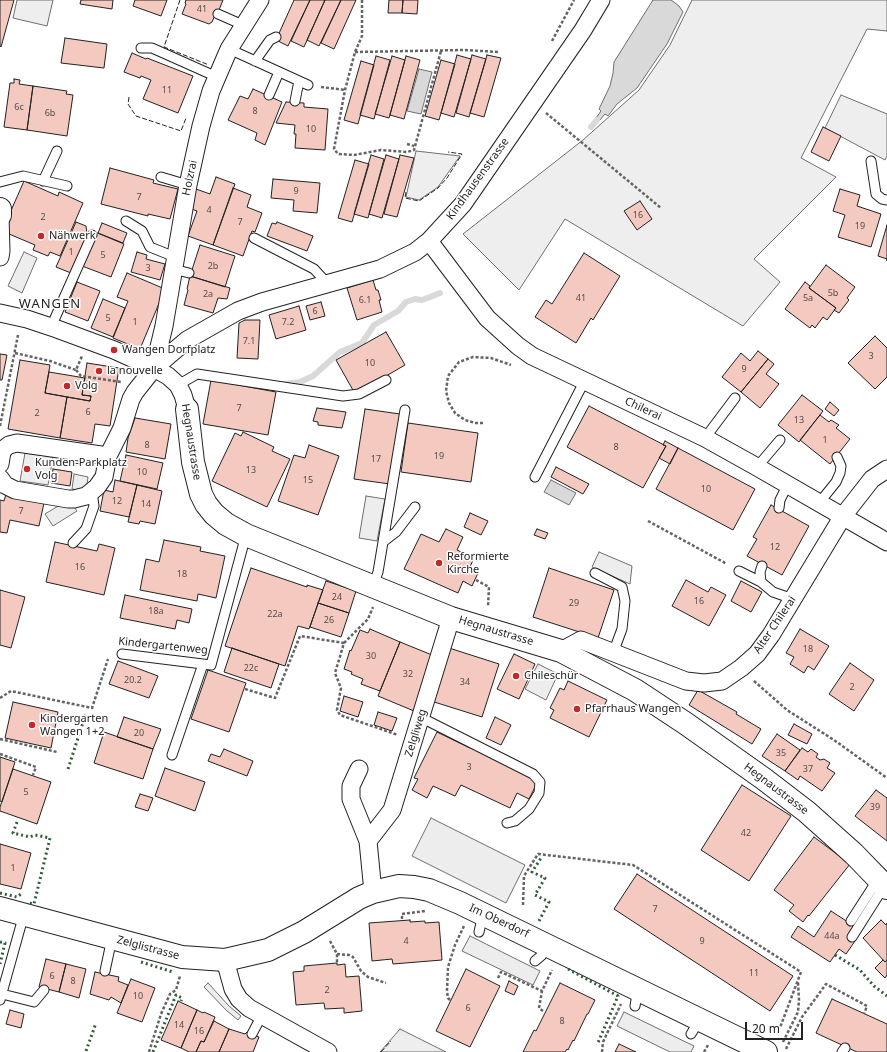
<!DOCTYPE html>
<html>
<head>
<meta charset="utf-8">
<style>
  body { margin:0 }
  #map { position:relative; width:887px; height:1052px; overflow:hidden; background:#fff; font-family:"Noto Sans",sans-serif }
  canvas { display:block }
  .scale { position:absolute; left:745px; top:1022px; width:58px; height:18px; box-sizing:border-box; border:2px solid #222; border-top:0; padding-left:5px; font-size:12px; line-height:14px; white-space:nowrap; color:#222; -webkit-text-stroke:3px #fff; paint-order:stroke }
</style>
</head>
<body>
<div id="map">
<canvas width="887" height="1052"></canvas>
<div class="scale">20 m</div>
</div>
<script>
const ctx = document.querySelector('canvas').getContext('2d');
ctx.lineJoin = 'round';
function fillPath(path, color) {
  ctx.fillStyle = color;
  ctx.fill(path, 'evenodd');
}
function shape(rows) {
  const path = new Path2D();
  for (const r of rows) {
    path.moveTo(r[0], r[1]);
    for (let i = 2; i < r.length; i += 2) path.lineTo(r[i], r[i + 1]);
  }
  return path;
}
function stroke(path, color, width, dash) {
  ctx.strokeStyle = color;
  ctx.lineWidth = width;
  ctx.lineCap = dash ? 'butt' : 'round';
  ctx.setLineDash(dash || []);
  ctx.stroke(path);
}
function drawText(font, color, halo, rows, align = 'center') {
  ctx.font = font + ' "Noto Sans",sans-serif';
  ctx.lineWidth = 3;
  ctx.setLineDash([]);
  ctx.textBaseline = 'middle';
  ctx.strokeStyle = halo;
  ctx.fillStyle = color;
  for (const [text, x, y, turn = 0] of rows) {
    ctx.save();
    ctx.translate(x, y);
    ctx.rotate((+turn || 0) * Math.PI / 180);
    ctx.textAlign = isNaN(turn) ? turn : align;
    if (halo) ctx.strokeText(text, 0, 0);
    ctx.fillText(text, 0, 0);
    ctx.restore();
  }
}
const green = shape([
  [17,0,53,0,47,26,13,18,17,0],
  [692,0,887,0,887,31,867,29,801,158,836,177,754,259,780,282,743,326,565,219,519,290,463,234,583,140,639,90,670,45,692,0],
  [841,95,887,114,887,156,885,160,825,128,841,95],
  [416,151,460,156,438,187,419,200,406,197,416,151],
  [400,1029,446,1052,380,1052,400,1029]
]);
const parking = shape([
  [24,252,37,258,22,293,8,286,24,252],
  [25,453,53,457,48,485,20,481,25,453],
  [74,474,88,477,86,492,72,489,74,474],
  [366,496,385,499,377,541,359,538,366,496],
  [63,503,72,504,77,511,53,526,45,514,63,503],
  [599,552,632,566,630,584,592,567,599,552],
  [538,664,558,674,546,700,525,689,538,664],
  [431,818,525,865,506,903,412,856,431,818],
  [470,936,540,971,533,985,462,951,470,936],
  [208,983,229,1006,241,1016,238,1020,226,1010,204,987,208,983],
  [624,1012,694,1046,691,1052,670,1052,617,1026,624,1012]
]);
const water = shape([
  [653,0,671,0,679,6,683,12,667,44,637,88,617,104,608,116,605,114,599,121,596,118,601,111,599,109,610,86,613,73,614,62,653,0],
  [419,69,432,72,421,114,407,111,419,69],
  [551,480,576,493,569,505,544,492,551,480]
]);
const stream = shape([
  [591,127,597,120],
  [285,384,300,382,313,376,340,352,362,343,374,325,398,311,406,302,415,299,422,300,430,297,440,293]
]);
const building = shape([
  [0,0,14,0,1,47,0,46,0,0],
  [81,0,113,0,112,9,80,4,81,0],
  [135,0,167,0,161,16,133,6,135,0],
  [186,0,223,0,217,15,215,15,212,22,209,24,182,14,186,4,185,3,186,0],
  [294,0,310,0,288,46,276,40,294,0],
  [310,0,325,0,304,47,291,41,310,0],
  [325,0,341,0,319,46,307,40,325,0],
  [341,0,356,0,334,49,321,43,341,0],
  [389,0,403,0,402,13,388,13,389,0],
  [403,0,418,0,417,14,402,13,403,0],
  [65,38,107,44,104,68,61,63,65,38],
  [132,53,146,59,147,58,193,76,178,113,143,99,151,80,141,76,140,78,124,72,132,53],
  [457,55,471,59,454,117,441,113,457,55],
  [472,55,486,59,469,117,456,113,472,55],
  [487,55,501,58,484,117,470,113,487,55],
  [376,56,390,60,374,119,360,115,376,56],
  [392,56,405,60,389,118,375,114,392,56],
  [406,56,420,60,404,119,390,115,406,56],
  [441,60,455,64,439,120,425,116,441,60],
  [361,61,374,65,358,124,344,120,361,61],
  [14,79,20,80,19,84,33,86,27,130,4,127,10,83,14,83,14,79],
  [33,86,67,91,66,94,73,95,67,136,27,130,33,86],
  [253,89,282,102,265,145,255,140,257,133,228,120,240,96,248,99,253,89],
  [286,102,304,103,304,107,328,109,325,150,295,148,296,134,294,134,295,125,276,123,286,102],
  [823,127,841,136,829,161,811,152,823,127],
  [371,155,384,159,368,218,354,214,371,155],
  [386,155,399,159,382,218,369,214,386,155],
  [400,155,414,158,397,217,384,214,400,155],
  [355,160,369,164,352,222,338,218,355,160],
  [110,168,154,180,153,183,178,189,170,219,148,214,148,216,101,204,110,168],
  [216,177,235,184,213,245,188,236,197,211,189,208,196,189,210,194,216,177],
  [273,179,320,183,317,213,293,211,294,200,271,198,273,179],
  [24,181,58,196,59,192,83,203,60,256,50,252,48,256,33,250,35,245,2,231,24,181],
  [233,188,251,195,247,207,262,213,255,232,252,231,243,256,213,245,233,188],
  [840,189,860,195,857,206,881,214,871,247,838,237,845,215,833,211,840,189],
  [640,201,652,219,637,230,624,211,640,201],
  [76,222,86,226,87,234,86,238,87,238,71,273,56,267,76,222],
  [277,222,313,236,307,251,267,236,272,223,276,224,277,222],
  [102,223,127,233,123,243,98,233,102,223],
  [887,225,887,261,887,259,878,256,887,225],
  [95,232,124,244,111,277,82,266,95,232],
  [200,245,235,256,225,287,190,276,200,245],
  [137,252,147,255,146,259,165,264,160,280,131,272,137,252],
  [584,253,620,276,593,320,591,318,576,343,535,317,546,300,552,304,584,253],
  [826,265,855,287,847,298,849,300,839,313,834,310,836,308,809,288,826,265],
  [127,273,165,289,140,349,113,338,128,301,117,297,127,273],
  [190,276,230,288,227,299,218,298,213,313,184,305,188,290,187,289,190,276],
  [373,280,376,290,378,290,381,300,379,300,382,312,357,320,347,288,373,280],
  [77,282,100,291,88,321,65,312,77,282],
  [805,282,810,286,809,288,836,308,827,320,823,317,815,328,812,325,810,328,785,309,805,282],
  [103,299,125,308,113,337,91,328,103,299],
  [321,302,325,316,310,320,306,306,321,302],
  [299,306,306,330,276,339,269,315,299,306],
  [245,320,260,320,258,359,237,358,239,323,245,320],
  [386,332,405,365,367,387,354,392,336,360,386,332],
  [875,336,887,348,887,377,875,389,848,363,875,336],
  [758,351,768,359,741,392,722,377,741,353,750,361,758,351],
  [0,354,7,355,2,380,0,380,0,354],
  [768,359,774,364,766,374,779,384,760,408,741,392,768,359],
  [20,360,50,365,45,393,67,397,60,438,8,429,20,360],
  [87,363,119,368,110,426,95,424,92,443,60,438,67,397,90,401,91,396,82,395,87,363],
  [49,372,85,378,82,395,91,396,90,401,45,393,49,372],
  [211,380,276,392,268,435,203,424,211,380],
  [802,395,823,411,799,442,778,425,802,395],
  [830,402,839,410,834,416,825,409,830,402],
  [589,406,666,446,643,488,567,447,589,406],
  [317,408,346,412,342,428,318,425,318,422,313,421,317,408],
  [365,409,400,414,390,484,354,479,365,409],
  [820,415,829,422,831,420,839,425,836,428,850,439,830,464,800,440,820,415],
  [135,418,171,424,165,459,126,452,128,438,135,418],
  [408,423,478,433,471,482,401,472,408,423],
  [243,432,274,447,272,451,290,459,267,507,212,481,235,433,241,436,243,432],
  [665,441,678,448,670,464,659,458,666,446,663,445,665,441],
  [309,445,339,456,318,515,278,501,294,455,305,458,309,445],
  [678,448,755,489,733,530,656,489,678,448],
  [126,455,163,463,157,489,120,481,126,455],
  [556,467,589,484,583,494,551,477,556,467],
  [53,469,72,472,70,486,51,483,53,469],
  [115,480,137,485,129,517,100,511,104,490,113,492,115,480],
  [137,485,162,491,155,524,140,521,139,524,128,522,137,485],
  [6,494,44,503,39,526,10,520,7,533,0,532,0,500,4,501,6,494],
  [771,505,809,526,782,575,747,556,757,539,753,537,771,505],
  [470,513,488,521,481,535,464,527,470,513],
  [446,529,463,537,457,550,474,558,469,569,478,573,472,586,463,581,458,593,404,569,421,534,439,542,446,529],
  [537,529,548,533,545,539,534,535,537,529],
  [164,540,201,547,200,551,225,556,216,598,198,594,197,601,140,590,146,559,159,562,164,540],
  [55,542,97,551,99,544,115,548,104,595,46,582,55,542],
  [251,568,307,587,307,585,323,590,309,629,298,626,285,666,225,646,251,568],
  [549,568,614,590,598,638,533,617,549,568],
  [686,580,708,592,711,587,726,595,709,626,672,606,686,580],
  [326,581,356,591,349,613,318,603,326,581],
  [741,581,762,592,751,612,731,601,741,581],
  [0,590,25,597,11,648,0,645,0,590],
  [125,595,192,609,189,623,177,620,175,629,120,618,125,595],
  [318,603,349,613,341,637,310,627,318,603],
  [370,629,400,642,380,691,361,684,363,679,351,674,352,672,344,669,350,650,351,651,360,630,368,633,370,629],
  [800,629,829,646,814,670,808,666,804,673,790,664,794,657,786,653,800,629],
  [400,642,437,657,414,711,378,696,400,642],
  [232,648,279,664,271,688,224,672,232,648],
  [449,648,499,664,482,717,431,701,449,648],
  [514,654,535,664,519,699,497,689,514,654],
  [118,661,158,676,149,698,109,684,118,661],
  [850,663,874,680,854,711,829,694,850,663],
  [208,670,246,683,229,732,191,719,208,670],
  [568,681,607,700,589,737,550,718,554,710,550,708,560,688,564,690,568,681],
  [698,690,737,712,736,714,761,729,752,744,689,705,698,690],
  [344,696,363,702,358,717,340,711,344,696],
  [13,702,58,712,51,748,5,738,13,702],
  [378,712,397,718,392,731,374,725,378,712],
  [124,717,161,729,153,749,117,737,124,717],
  [495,717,511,725,501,745,486,738,495,717],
  [794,724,812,734,807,744,788,735,794,724],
  [104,732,153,749,143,779,94,763,104,732],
  [437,732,470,748,471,746,538,781,529,799,517,793,510,808,461,785,455,796,433,786,427,798,412,790,418,779,414,778,437,732],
  [777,734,800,750,785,771,762,756,777,734],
  [802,748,808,752,811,749,818,754,816,757,820,760,824,759,830,763,827,768,835,773,822,791,800,776,798,780,785,771,802,748],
  [224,749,253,761,247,776,208,761,211,754,220,757,224,749],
  [0,757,15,762,2,802,0,801,0,757],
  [165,768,205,782,195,811,155,796,165,768],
  [13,769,51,782,37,824,0,811,0,807,13,769],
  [742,785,791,816,749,881,701,850,742,785],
  [876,790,887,798,887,841,855,816,876,790],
  [140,794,153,798,148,811,135,807,140,794],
  [814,837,850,864,809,916,808,915,803,922,789,911,794,905,774,890,814,837],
  [0,844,31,853,21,889,0,884,0,844],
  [637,874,793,976,770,1011,614,909,637,874],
  [831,911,854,926,848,936,855,941,846,954,839,949,830,962,791,937,798,926,814,937,831,911],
  [410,920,410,922,425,921,425,923,439,922,442,960,393,964,392,959,372,961,369,923,410,920],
  [881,920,886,925,887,923,887,960,885,962,863,938,881,920],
  [46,959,66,964,59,992,39,987,46,959],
  [883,960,885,962,887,960,887,975,885,978,875,968,883,960],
  [337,963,337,965,345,964,346,977,359,976,362,1011,344,1013,344,1008,325,1009,324,1003,296,1005,293,972,304,971,304,966,337,963],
  [66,964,86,969,79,998,59,992,66,964],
  [466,969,500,986,470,1047,436,1031,466,969],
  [95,972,119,977,118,981,128,985,121,1003,111,997,109,1000,90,994,95,972],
  [131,979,155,988,142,1022,117,1013,131,979],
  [509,981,518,986,514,995,505,991,509,981],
  [560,983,595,1000,588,1014,587,1014,574,1041,573,1040,568,1050,567,1049,565,1052,523,1052,534,1030,536,1031,560,983],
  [832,999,887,1024,887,1052,857,1052,816,1033,832,999],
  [178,1001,197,1010,181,1048,161,1040,178,1001],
  [10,1010,24,1014,21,1028,6,1024,10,1010],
  [197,1010,203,1013,204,1012,215,1017,204,1042,201,1041,196,1052,189,1052,181,1048,197,1010],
  [214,1021,229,1029,219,1052,196,1052,201,1041,204,1042,214,1021],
  [229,1029,245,1034,247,1032,259,1037,253,1052,219,1052,229,1029],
  [619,1044,636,1052,615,1052,619,1044]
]);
const path = shape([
  [362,0,362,36,355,52,345,90,334,149,338,154,354,155,381,150,407,152,414,150,441,51],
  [552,41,574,0],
  [355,52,464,50,499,52],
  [321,87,345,90],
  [546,113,661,208],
  [407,144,414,146],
  [15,353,50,361,76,370,82,356],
  [76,370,81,376,121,382],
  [483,423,475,423,465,420,455,413,449,403,446,391,448,376,459,362,473,357,491,358,511,365],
  [0,426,18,335],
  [648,521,727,564],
  [476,580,489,587,488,607],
  [344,643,368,619,373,607],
  [754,681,787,710,834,740,887,778],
  [245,689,275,698,300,636,344,643,335,673,341,688,337,710,340,715,398,735],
  [0,698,11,691,92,708,108,659],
  [0,739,57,752],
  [0,754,36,767,33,775],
  [523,905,524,876,538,854,633,865,801,972,781,1025,776,1034],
  [402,919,402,914,425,911],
  [330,941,337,954,337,962],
  [337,954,349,955,353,957,361,971,368,977,386,983],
  [498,978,501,972,542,991],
  [450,1000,448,998,447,991,448,967,455,945,464,926],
  [543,1011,539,1008,542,991,552,970],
  [783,1042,798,1012,799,1000,798,982],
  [786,1049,802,1017,826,984,867,1006,864,1014],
  [149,1052,161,1014,170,994,176,990,180,976],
  [602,1052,603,1042,621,1004],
  [704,1052,708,1045]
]);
const lane = shape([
  [218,14,243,25],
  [141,48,152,48,217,77],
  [229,49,308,85],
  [255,61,270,40,276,37],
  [269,95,279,72],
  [295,101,299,81],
  [871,161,876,194,882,199,887,200],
  [161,177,188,185],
  [43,181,57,151],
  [0,182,23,176,67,186],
  [126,221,142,231,150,247,175,257],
  [254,238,314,269,327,283],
  [173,269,189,273],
  [51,327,92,235],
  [178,385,197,374,343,396,359,394,386,380],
  [705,438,735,398],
  [757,467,780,440],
  [535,477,584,382],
  [819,503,836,482,840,473,841,466,837,457],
  [779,508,780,500,788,484],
  [383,542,396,532,415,507],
  [73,543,86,529,94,506,92,491],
  [762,566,760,572,761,582,773,592,793,599],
  [739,571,761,582],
  [595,573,622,587,625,601,622,629,613,653],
  [373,586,378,572,405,410],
  [122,654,211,665,246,535],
  [420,717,533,774,540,782,539,793,529,809,515,821,507,823],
  [172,755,203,664],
  [851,921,878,879],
  [479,932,481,923,484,915],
  [852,937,885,885],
  [535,961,542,955,546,944],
  [105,971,112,938],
  [2,994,34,1002,44,990],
  [0,1000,24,914],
  [635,1006,636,1000,641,991],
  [252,1034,262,1015],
  [691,1034,700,1019],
  [842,1052,845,1048]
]);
const street = shape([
  [429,241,487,318,518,346,532,356,705,438,757,467,887,542],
  [0,257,1,251,0,215],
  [0,313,27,319,57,329,114,350,154,368,168,376,178,385,183,395,187,409],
  [154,368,164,326,188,185,201,126,211,91,229,49,260,0],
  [0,464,2,452,5,448,9,445,17,443,108,456],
  [0,478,5,485,15,490,68,499,74,499,86,496,97,487,104,477,108,456,122,428,131,399,135,392,154,368,187,340,238,311,262,302,380,269,415,252,429,241,463,204,583,30,601,0],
  [561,651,581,640,686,681,704,683,722,681,741,668,757,654,771,635,843,516,872,479,887,469],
  [359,769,351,786,351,799,368,841,373,892],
  [368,841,392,810,451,618],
  [225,960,233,989,239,999,249,1008,328,1052]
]);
const secondary = shape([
  [0,209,0,215],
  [187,409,193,462,201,494,206,504,214,514,226,524,246,535,451,618,561,651,635,690,685,723,764,779,807,812,854,854,887,888],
  [0,908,182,957,225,960,268,950,304,932,359,898,373,892,399,886,414,887,429,890,460,903,766,1052]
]);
const hedge = shape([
  [68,769,86,713],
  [17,822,13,833,30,837,35,835,50,838,34,904,29,903],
  [0,893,17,897,21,894],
  [539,921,549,902,535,895,545,878,532,872,541,858],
  [0,942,5,943,0,964],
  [835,955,860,970,874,986,887,996],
  [141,962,173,972],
  [568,969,618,996,597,1045],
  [86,1051,96,1023],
  [153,1052,176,995,182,998,181,1001]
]);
const fence = shape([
  [180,0,164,47,209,65],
  [129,97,128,104,136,116,181,131,186,118],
  [406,192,405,198,419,201,438,188,447,178,462,154,448,152],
  [381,1052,391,1041]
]);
const markers = [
  [41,236,4,"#c62828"],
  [114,350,4,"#c62828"],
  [99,371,4,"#c62828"],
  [67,386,4,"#c62828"],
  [27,469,4,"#c62828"],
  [439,563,4,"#c62828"],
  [516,676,4,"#c62828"],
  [577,709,4,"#c62828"],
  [32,725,4,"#c62828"]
];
const numberNames = [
  ["41",202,9],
  ["11",167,90],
  ["6c",19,107],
  ["8",255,111],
  ["6b",50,113],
  ["10",311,129],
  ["9",296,191],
  ["7",139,197],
  ["4",209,210],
  ["16",638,215],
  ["2",43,217],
  ["7",240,222],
  ["19",860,226],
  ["1",71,252],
  ["5",103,255],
  ["2b",213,266],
  ["3",148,268],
  ["5b",833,293],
  ["2a",208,294],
  ["41",581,298],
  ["5a",808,298],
  ["6.1",365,300],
  ["6",315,311],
  ["5",108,318],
  ["1",135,322],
  ["7.2",288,322],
  ["7.1",249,341],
  ["3",871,356],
  ["10",370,363],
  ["9",744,369],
  ["7",239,408],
  ["6",88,412],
  ["2",37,413],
  ["13",799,420],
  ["1",825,440],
  ["8",147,445],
  ["8",616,447],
  ["19",439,456],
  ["17",376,459],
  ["13",251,470],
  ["10",142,472],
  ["15",308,480],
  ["10",706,489],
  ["12",117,501],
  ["14",146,504],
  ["7",21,511],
  ["12",775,547],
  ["16",80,567],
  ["18",182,574],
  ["24",337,597],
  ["16",699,601],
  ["29",574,603],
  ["18a",156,611],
  ["22a",275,614],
  ["26",329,620],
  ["18",808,649],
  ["30",371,656],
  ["22c",251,668],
  ["32",408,674],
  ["20.2",133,680],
  ["34",465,682],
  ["2",852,687],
  ["20",139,733],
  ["35",781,753],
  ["3",469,767],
  ["37",808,769],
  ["5",26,792],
  ["39",875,807],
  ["42",746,833],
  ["1",13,868],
  ["7",655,909],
  ["44a",832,936],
  ["4",406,941],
  ["9",702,941],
  ["11",754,973],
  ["6",52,976],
  ["8",73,981],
  ["2",327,990],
  ["10",138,996],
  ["6",468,1008],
  ["8",562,1021],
  ["14",179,1025],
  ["16",199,1031]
];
const streetNames = [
  ["Holzrai",190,178,-78],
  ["Kindhausenstrasse",478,179,-54],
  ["Chilerai",643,409,25],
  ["Hegnaustrasse",191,442,81],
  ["Alter Chilerai",775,625,-56],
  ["Hegnaustrasse",496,631,17],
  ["Kindergartenweg",163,646,6],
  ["Zelgliweg",416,733,-73],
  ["Hegnaustrasse",776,789,37],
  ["Im Oberdorf",499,921,25],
  ["Zelglistrasse",148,948,15]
];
const poiNames = [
  ["Nähwerk",49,236],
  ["Wangen Dorfplatz",122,350],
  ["la nouvelle",107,371],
  ["Volg",75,386],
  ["Kunden-Parkplatz",35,463],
  ["Volg",35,476],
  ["Reformierte",447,557],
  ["Kirche",447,570],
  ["Chileschür",524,676],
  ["Pfarrhaus Wangen",585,709],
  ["Kindergarten",40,719],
  ["Wangen 1+2",40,732]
];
const quarterNames = [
  ["WANGEN",50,304]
];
fillPath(green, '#eee');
stroke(green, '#6f6f6f', 1);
fillPath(parking, '#ededed');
stroke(parking, '#6f6f6f', 1);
fillPath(water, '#d9d9d9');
stroke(water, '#6f6f6f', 1);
stroke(stream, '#d9d9d9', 6);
fillPath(building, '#f3c9c0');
stroke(building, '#222', 1);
stroke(lane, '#222', 11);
stroke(street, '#222', 19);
stroke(secondary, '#222', 24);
stroke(path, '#646464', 2.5, [3, 2]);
stroke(lane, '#fff', 9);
stroke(street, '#fff', 17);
stroke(secondary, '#fff', 22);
stroke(hedge, '#2f5e38', 3, [2, 3]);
stroke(fence, '#222', 1, [5, 2]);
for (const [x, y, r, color] of markers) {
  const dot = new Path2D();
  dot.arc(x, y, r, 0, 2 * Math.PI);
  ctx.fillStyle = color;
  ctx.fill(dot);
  stroke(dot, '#fff', 1.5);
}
drawText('9px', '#564c4a', null, numberNames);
drawText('11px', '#222', '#fff', streetNames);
drawText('11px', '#222', '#fff', poiNames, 'left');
ctx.letterSpacing = '1px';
drawText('13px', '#222', '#fff', quarterNames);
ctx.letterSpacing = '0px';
</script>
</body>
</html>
